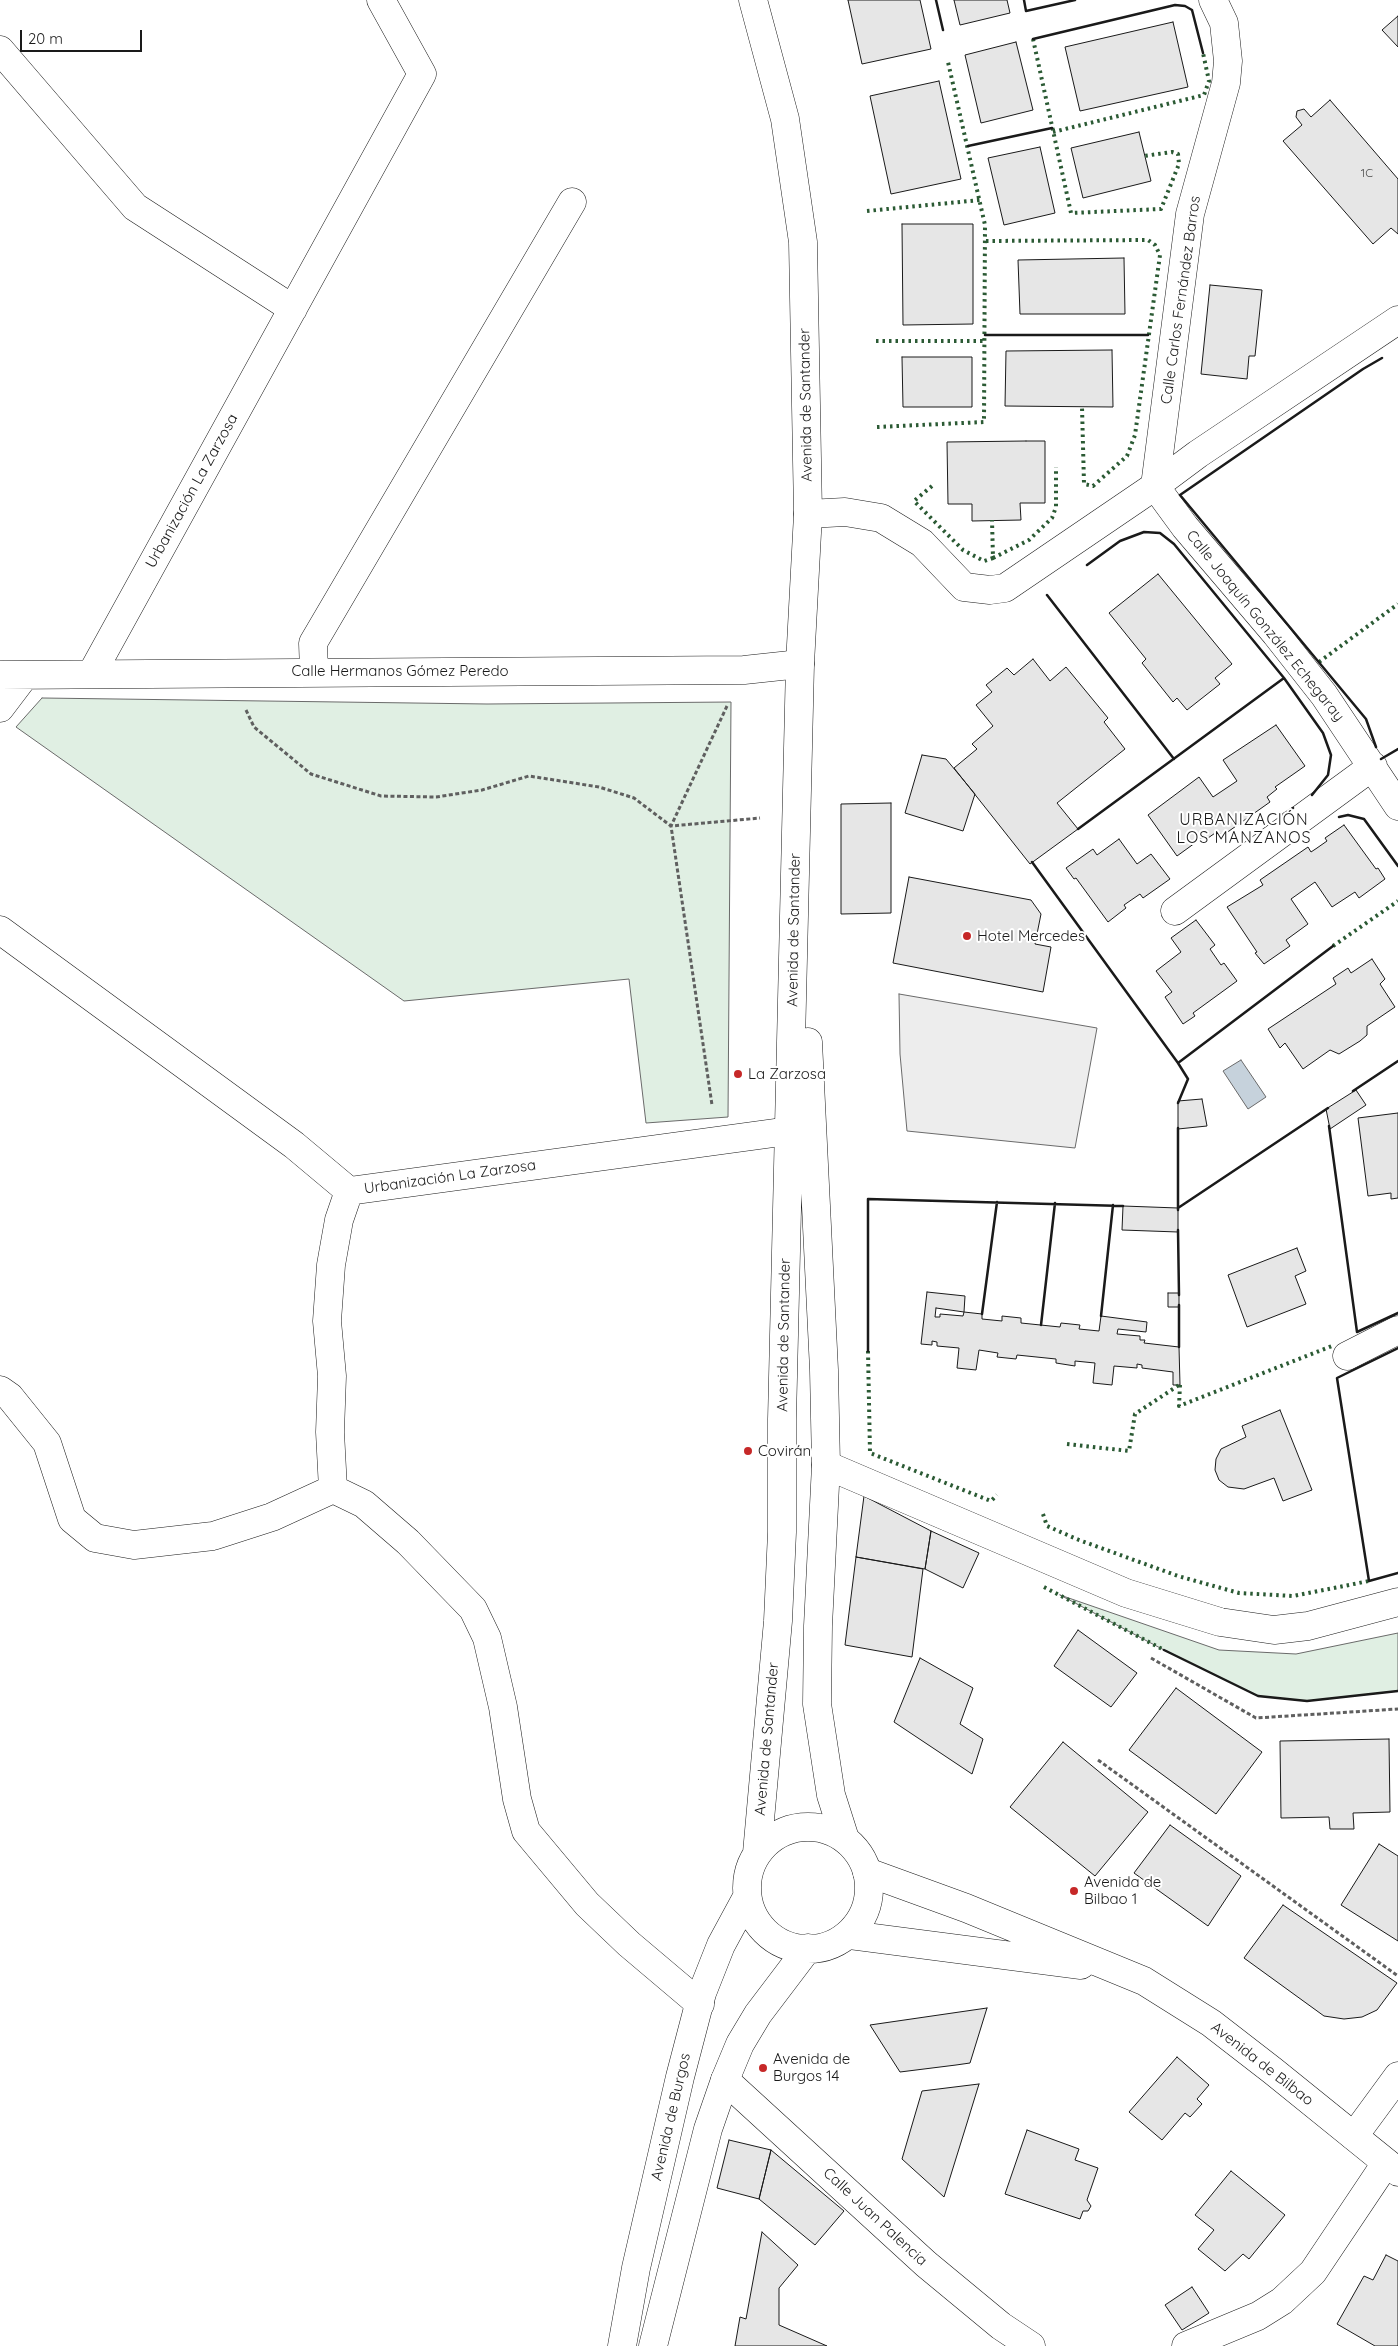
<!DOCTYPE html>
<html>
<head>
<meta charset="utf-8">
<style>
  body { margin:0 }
  #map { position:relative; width:1398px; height:2346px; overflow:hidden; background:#fff; font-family:Quicksand,sans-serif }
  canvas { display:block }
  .scale { position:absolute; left:20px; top:30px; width:122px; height:22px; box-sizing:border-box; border:2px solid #1a1a1a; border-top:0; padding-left:6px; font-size:15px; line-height:18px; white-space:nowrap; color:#1a1a1a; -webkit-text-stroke:4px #fff; paint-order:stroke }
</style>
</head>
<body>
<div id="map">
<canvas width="1398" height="2346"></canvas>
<div class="scale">20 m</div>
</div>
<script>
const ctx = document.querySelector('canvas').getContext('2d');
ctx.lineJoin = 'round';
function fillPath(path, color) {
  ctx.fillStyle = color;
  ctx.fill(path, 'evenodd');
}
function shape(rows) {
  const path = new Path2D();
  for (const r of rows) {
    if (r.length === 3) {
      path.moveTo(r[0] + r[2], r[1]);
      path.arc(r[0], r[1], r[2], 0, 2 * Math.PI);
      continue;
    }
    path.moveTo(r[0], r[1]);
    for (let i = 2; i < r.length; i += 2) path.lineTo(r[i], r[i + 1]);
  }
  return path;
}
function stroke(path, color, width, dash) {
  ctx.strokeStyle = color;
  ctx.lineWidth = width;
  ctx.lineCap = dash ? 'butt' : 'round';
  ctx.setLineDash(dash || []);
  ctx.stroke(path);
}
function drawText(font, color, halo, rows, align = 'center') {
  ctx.font = font + ' Quicksand,sans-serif';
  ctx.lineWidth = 4;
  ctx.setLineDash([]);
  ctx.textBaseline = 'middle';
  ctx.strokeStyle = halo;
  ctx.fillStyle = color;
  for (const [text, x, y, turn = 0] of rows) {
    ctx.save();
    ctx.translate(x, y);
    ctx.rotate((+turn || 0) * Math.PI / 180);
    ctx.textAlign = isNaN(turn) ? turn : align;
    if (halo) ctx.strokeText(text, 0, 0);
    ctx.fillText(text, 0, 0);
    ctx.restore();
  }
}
const green = shape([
  [42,698,487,704,731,702,728,1117,646,1123,629,979,404,1001,16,727,42,698],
  [1060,1595,1219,1650,1296,1654,1398,1633,1398,1691,1307,1701,1258,1696,1164,1650,1060,1595]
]);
const parking = shape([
  [899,994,1097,1028,1075,1148,907,1131,900,1054,899,994]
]);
const water = shape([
  [1241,1060,1266,1097,1248,1109,1223,1071,1241,1060]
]);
const building = shape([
  [848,0,920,0,931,49,862,64,848,0],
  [954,0,1007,0,1010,13,960,25,954,0],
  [1398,16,1398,47,1382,30,1398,16],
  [1173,22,1188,87,1080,111,1065,47,1173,22],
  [1016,42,1033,110,981,123,965,55,1016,42],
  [939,81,961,179,891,194,870,96,939,81],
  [1330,100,1398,179,1398,234,1391,228,1373,244,1283,141,1302,125,1296,117,1297,111,1304,109,1311,117,1330,100],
  [1139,132,1151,181,1083,198,1071,148,1139,132],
  [1040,147,1055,213,1004,225,988,158,1040,147],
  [902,224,973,224,973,324,903,325,902,224],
  [1124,258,1125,314,1020,314,1018,260,1124,258],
  [1210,285,1262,290,1255,356,1249,356,1247,379,1201,374,1210,285],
  [1112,350,1113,407,1005,406,1006,351,1112,350],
  [902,357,972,357,972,407,903,407,902,357],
  [1026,441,1045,441,1045,503,1020,503,1021,520,972,521,972,504,948,504,947,442,1026,441],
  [1158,574,1232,664,1215,678,1220,684,1187,710,1177,698,1173,702,1142,663,1146,659,1109,613,1158,574],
  [1033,659,1050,681,1066,667,1108,718,1104,722,1125,749,1057,803,1078,829,1030,864,954,768,977,749,972,744,993,726,976,705,992,692,986,685,1007,668,1014,675,1033,659],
  [1276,725,1305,766,1275,787,1277,789,1267,797,1270,802,1222,836,1218,831,1208,838,1206,835,1177,856,1148,815,1199,777,1213,797,1237,781,1223,760,1276,725],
  [922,755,946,759,975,794,963,831,905,813,922,755],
  [891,803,891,913,841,914,841,804,891,803],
  [1344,825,1376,869,1378,868,1385,879,1359,898,1355,892,1332,907,1315,882,1291,899,1308,924,1286,940,1290,946,1264,964,1255,953,1257,952,1227,907,1263,885,1260,880,1308,847,1311,852,1317,848,1327,841,1325,838,1344,825],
  [1119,839,1137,864,1151,854,1170,879,1143,898,1140,894,1124,905,1126,908,1108,922,1076,878,1074,879,1066,868,1093,849,1097,855,1119,839],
  [909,877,1031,900,1041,914,1035,944,1051,947,1043,992,893,963,909,877],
  [1196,920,1215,945,1210,949,1221,965,1224,963,1237,981,1193,1013,1195,1016,1183,1024,1165,997,1172,992,1156,971,1181,952,1171,938,1196,920],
  [1372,959,1385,979,1380,984,1395,1007,1367,1026,1367,1035,1360,1041,1339,1054,1330,1050,1303,1069,1285,1043,1280,1048,1268,1029,1336,984,1333,978,1348,968,1351,973,1372,959],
  [1356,1090,1366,1105,1330,1129,1326,1109,1356,1090],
  [1202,1099,1207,1126,1178,1129,1178,1101,1202,1099],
  [1398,1113,1398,1198,1391,1199,1391,1193,1368,1196,1358,1118,1398,1113],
  [1123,1206,1178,1208,1178,1232,1122,1230,1123,1206],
  [1297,1248,1306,1271,1295,1276,1306,1304,1247,1327,1228,1275,1297,1248],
  [927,1292,965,1296,964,1312,982,1314,982,1319,1002,1321,1002,1316,1021,1318,1021,1323,1060,1327,1061,1323,1080,1325,1079,1329,1099,1331,1101,1316,1147,1322,1146,1332,1118,1329,1117,1334,1140,1336,1140,1340,1145,1340,1144,1343,1179,1347,1180,1385,1173,1385,1173,1372,1142,1368,1142,1365,1137,1364,1137,1368,1114,1366,1112,1385,1093,1383,1095,1363,1075,1361,1075,1366,1056,1363,1056,1359,1017,1355,1016,1359,997,1357,998,1353,979,1350,976,1370,957,1368,959,1348,937,1346,937,1342,932,1341,932,1345,921,1344,927,1292],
  [936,1308,964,1312,963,1316,940,1314,940,1317,935,1317,936,1308],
  [1168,1293,1179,1293,1179,1307,1168,1307,1168,1293],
  [1280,1410,1312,1490,1283,1501,1274,1478,1244,1489,1228,1487,1219,1480,1215,1470,1216,1459,1221,1449,1246,1437,1242,1426,1280,1410],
  [864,1496,931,1531,925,1569,856,1557,864,1496],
  [931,1531,979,1553,963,1588,925,1569,931,1531],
  [856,1557,923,1569,912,1657,845,1645,856,1557],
  [1078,1630,1137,1673,1111,1707,1054,1666,1078,1630],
  [920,1658,973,1688,960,1724,983,1739,972,1774,894,1722,920,1658],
  [1176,1688,1262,1752,1216,1814,1129,1750,1176,1688],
  [1389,1739,1390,1812,1353,1813,1354,1829,1330,1829,1329,1817,1281,1818,1280,1741,1389,1739],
  [1063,1742,1148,1812,1095,1876,1010,1807,1063,1742],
  [1170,1825,1241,1876,1208,1926,1134,1873,1170,1825],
  [1379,1844,1398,1856,1398,1941,1341,1905,1379,1844],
  [1283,1905,1397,1983,1377,2010,1362,2017,1344,2019,1324,2016,1244,1958,1283,1905],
  [987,2008,970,2063,956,2065,900,2072,870,2025,987,2008],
  [1177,2057,1209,2085,1197,2099,1202,2104,1190,2117,1185,2113,1162,2140,1129,2112,1177,2057],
  [979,2084,967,2123,944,2197,902,2159,922,2091,979,2084],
  [1027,2130,1079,2149,1075,2160,1098,2168,1087,2200,1091,2206,1088,2211,1083,2211,1080,2219,1005,2194,1027,2130],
  [729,2140,771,2150,759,2199,717,2188,729,2140],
  [771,2150,844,2211,815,2245,759,2199,771,2150],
  [1231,2171,1285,2215,1249,2259,1243,2254,1225,2271,1198,2249,1214,2230,1195,2215,1231,2171],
  [762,2232,798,2265,779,2288,779,2325,827,2346,735,2346,740,2317,746,2319,762,2232],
  [1386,2255,1398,2261,1398,2346,1375,2346,1337,2324,1364,2276,1373,2280,1386,2255],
  [1192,2287,1209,2313,1182,2330,1165,2305,1192,2287]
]);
const path = shape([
  [727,706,671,826,760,818],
  [246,710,254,727,311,774,381,796,436,797,482,790,529,776,599,787,634,798,671,826,712,1105],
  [1151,1658,1256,1718,1398,1709],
  [1098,1760,1398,1976]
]);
const minor = shape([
  [1213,0,1224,23,1228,61,1226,83,1190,214,1155,486,1185,527,1276,634,1324,695,1398,806],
  [0,50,135,207,293,309],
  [808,514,845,512,881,518,922,543,964,587,990,590,1005,588,1155,486,1198,454,1398,320],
  [314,672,313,643,572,202],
  [92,673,422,74,381,0],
  [0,675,744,670,800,664],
  [0,708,25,675],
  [1175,911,1373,766],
  [0,930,294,1145,349,1191],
  [1347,1356,1398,1330],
  [0,1390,10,1397,47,1443,72,1519,95,1538,134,1545,213,1536,272,1517,333,1489,364,1504,408,1542,473,1609,487,1638,503,1707,517,1799,526,1831,587,1904,629,1944,700,2004],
  [826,1465,1126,1593,1220,1622,1274,1630,1308,1626,1398,1602],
  [333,1489,330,1432,332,1376,327,1321,331,1265,339,1220,349,1191,789,1131],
  [725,2080,926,2264,1001,2326,1031,2346],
  [1354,2136,1398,2076],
  [1186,2346,1258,2316,1282,2301,1313,2272,1386,2163]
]);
const major = shape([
  [867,1872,966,1908,1144,1981,1211,2023,1273,2071,1398,2172],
  [850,1935,1081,1965]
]);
const highway = shape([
  [753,0,785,119,803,242,808,514,800,664,782,1419,782,1532,778,1621,757,1853],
  [808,1042,824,1370,826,1465,818,1626,817,1704,831,1795,845,1839],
  [808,1888,61],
  [622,2346,636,2268,680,2077,702,1993,721,1945,747,1897],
  [653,2346,708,2129,725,2080,740,2044,758,2014,808,1948]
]);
const hedge = shape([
  [1033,39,1071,213,1161,209,1179,164,1178,154,1172,152,1144,156],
  [1053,132,1204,95,1209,81,1203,53],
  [867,211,980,200],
  [986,241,1148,240,1155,245,1160,255,1135,435,1127,456,1093,486,1084,484,1082,407],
  [876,341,985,341],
  [877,427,984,422,985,225,948,62],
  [932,486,914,501,963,550,984,561,993,558,992,520],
  [993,558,1029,540,1052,518,1056,507,1056,467],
  [1319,662,1398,604],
  [1333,946,1398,901],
  [868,1351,870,1453,991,1501,997,1495],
  [1180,1385,1179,1406,1332,1346],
  [1067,1444,1129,1451,1135,1414,1179,1385],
  [1043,1514,1047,1526,1079,1540,1178,1576,1239,1593,1293,1596,1369,1581],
  [1044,1587,1164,1650]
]);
const wall = shape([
  [936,0,943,30],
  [1024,0,1026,11,1075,0],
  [1033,39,1175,5,1185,6,1192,10,1203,53],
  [968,146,1052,128],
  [985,335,1148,335],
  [1087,565,1120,541,1144,532,1160,533,1174,544,1284,678],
  [1047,595,1174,759],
  [1376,747,1366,719,1180,495,1363,369,1382,358],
  [1381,759,1398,749],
  [1282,815,1293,808],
  [1339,817,1348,815,1364,819,1398,866],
  [1078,829,1284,678,1323,733,1331,755,1328,775,1312,795],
  [1032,862,1178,1063,1333,946],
  [1178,1063,1188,1079,1178,1103],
  [1353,1091,1398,1061],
  [1329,1126,1357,1332,1398,1313],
  [1178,1128,1178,1208],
  [1178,1210,1178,1208,1328,1108],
  [1178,1230,1179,1295],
  [1179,1305,1179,1347],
  [982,1314,997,1202],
  [1101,1316,1113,1205],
  [1041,1325,1055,1203],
  [1398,1348,1337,1378,1369,1581,1398,1573],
  [868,1351,868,1199,1123,1206],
  [1164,1650,1258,1696,1307,1701,1398,1691]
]);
const markers = [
  [967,936,5,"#c62828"],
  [738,1074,5,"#c62828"],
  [748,1451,5,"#c62828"],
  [1074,1891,5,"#c62828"],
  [763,2068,5,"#c62828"]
];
const numberNames = [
  ["1C",1367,173]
];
const streetNames = [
  ["Calle Carlos Fernández Barros",1181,300,-82],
  ["Avenida de Santander",806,405,-91],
  ["Urbanización La Zarzosa",192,491,-61],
  ["Calle Joaquín González Echegaray",1265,626,51],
  ["Calle Hermanos Gómez Peredo",400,671],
  ["Avenida de Santander",794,930,-89],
  ["Urbanización La Zarzosa",450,1177,-8],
  ["Avenida de Santander",784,1335,-89],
  ["Avenida de Santander",767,1739,-85],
  ["Avenida de Bilbao",1262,2064,38],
  ["Avenida de Burgos",671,2117,-77],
  ["Calle Juan Palencia",875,2217,43]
];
const poiNames = [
  ["Hotel Mercedes",977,936],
  ["La Zarzosa",748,1074],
  ["Covirán",758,1451],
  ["Avenida de",1084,1882],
  ["Bilbao 1",1084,1899],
  ["Avenida de",773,2059],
  ["Burgos 14",773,2076]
];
const neighbourhoodNames = [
  ["URBANIZACIÓN",1244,820],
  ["LOS MANZANOS",1244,838]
];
fillPath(green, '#e0efe3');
stroke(green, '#6a6a6a', 1);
fillPath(parking, '#ededed');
stroke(parking, '#6a6a6a', 1);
fillPath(water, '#c6d2dc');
stroke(water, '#6a6a6a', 1);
fillPath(building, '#e6e6e6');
stroke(building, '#1a1a1a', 1);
stroke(minor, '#1a1a1a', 29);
stroke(major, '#1a1a1a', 29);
stroke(highway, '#1a1a1a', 29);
stroke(path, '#5f5f5f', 3, [4, 2.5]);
stroke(minor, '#fff', 28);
stroke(major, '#fff', 28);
stroke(highway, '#fff', 28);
stroke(hedge, '#2b5a34', 4, [2.5, 4]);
stroke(wall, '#1a1a1a', 2.5);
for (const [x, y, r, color] of markers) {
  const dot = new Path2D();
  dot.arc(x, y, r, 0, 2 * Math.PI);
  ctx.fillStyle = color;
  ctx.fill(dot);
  stroke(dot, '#fff', 2);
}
drawText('12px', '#4d4d4d', null, numberNames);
drawText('15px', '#1a1a1a', '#fff', streetNames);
drawText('15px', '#1a1a1a', '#fff', poiNames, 'left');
ctx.letterSpacing = '1px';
drawText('16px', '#1a1a1a', '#fff', neighbourhoodNames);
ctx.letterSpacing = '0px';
</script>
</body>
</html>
